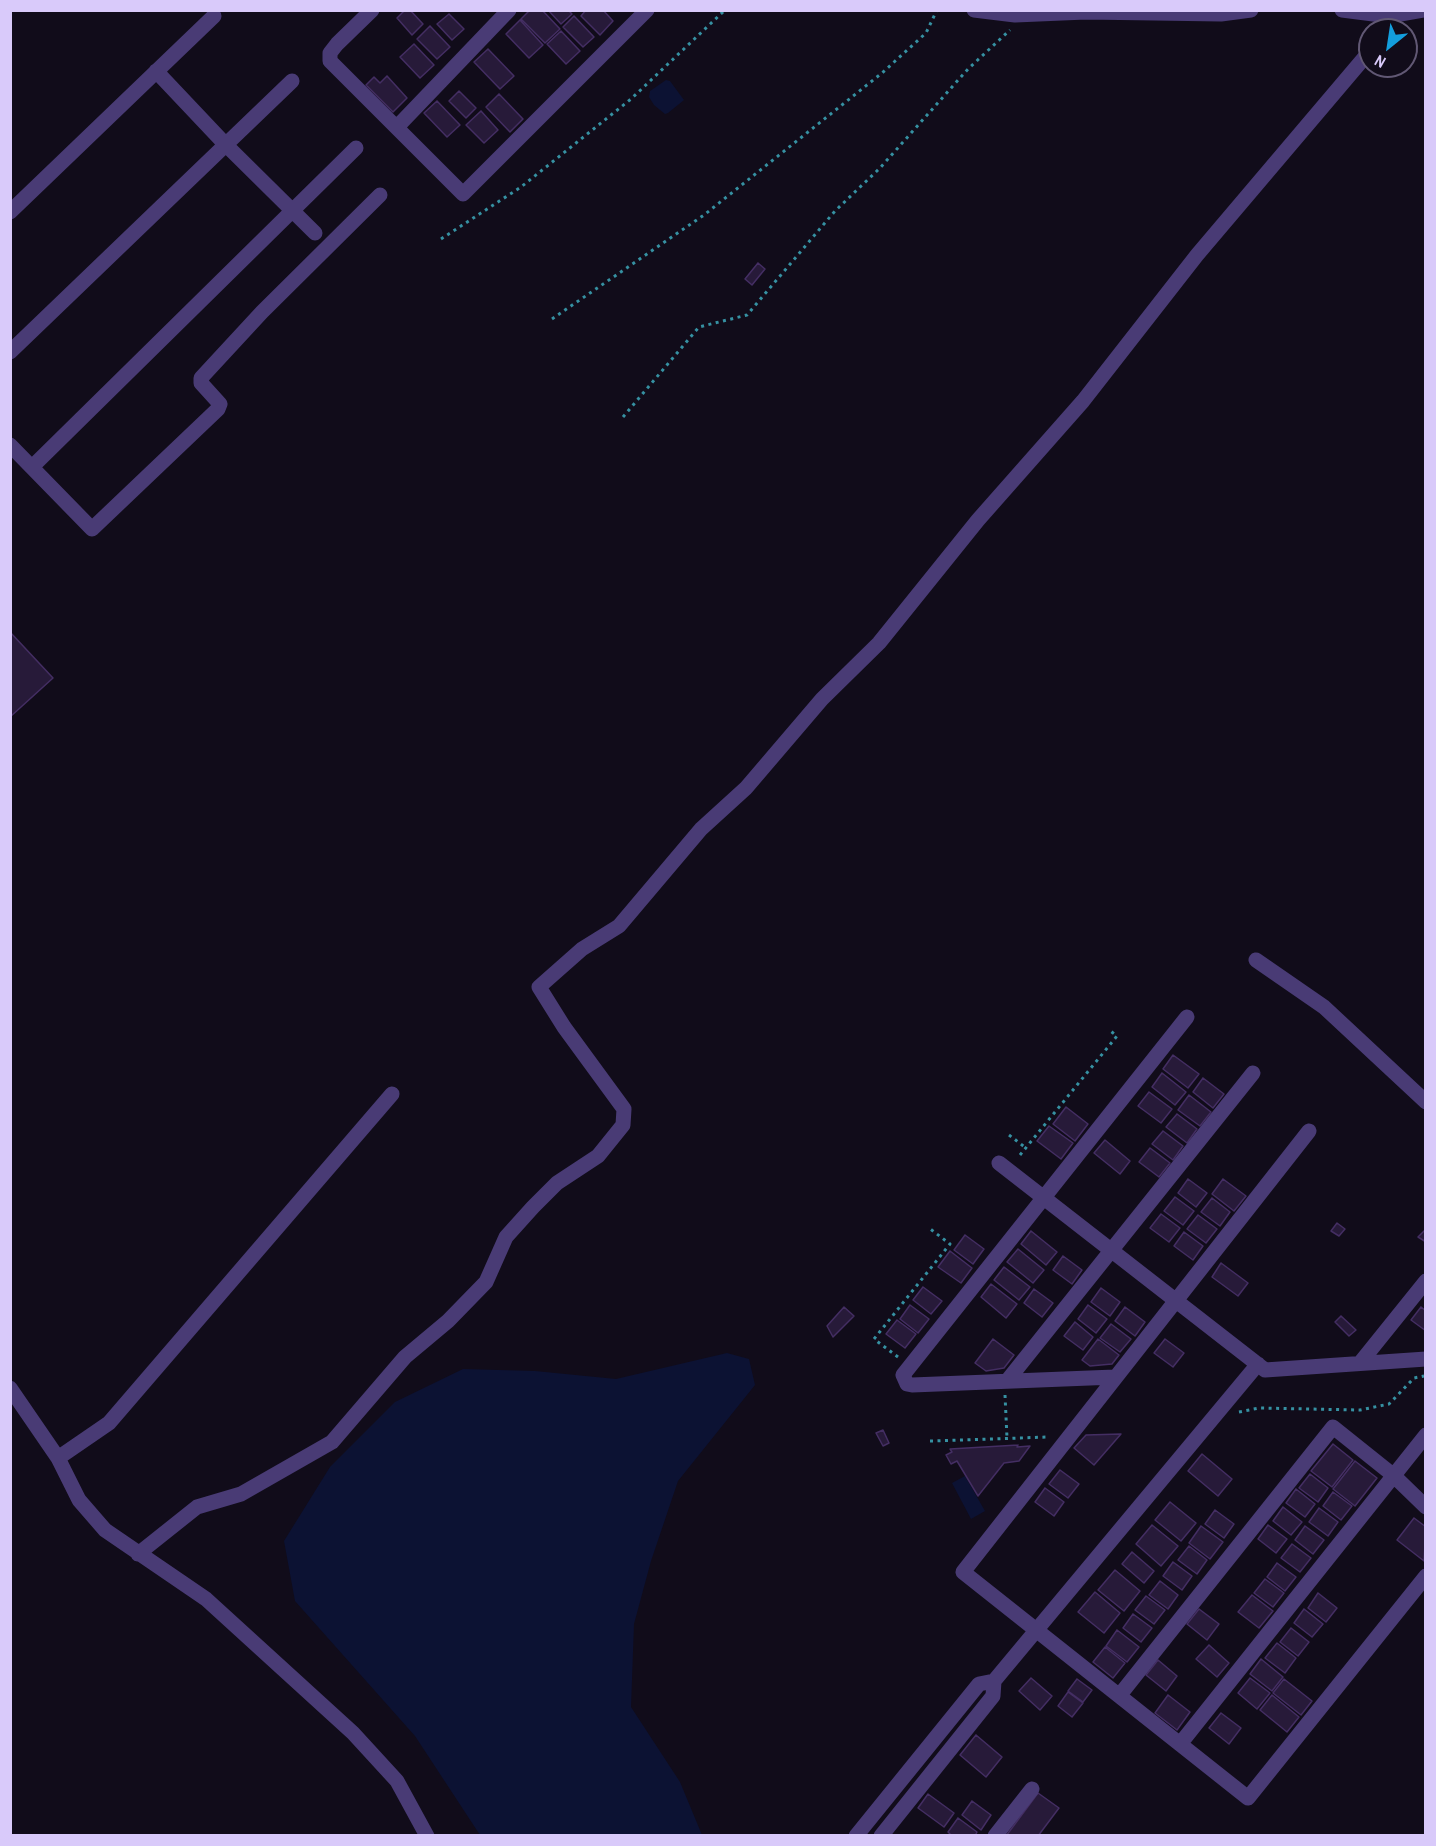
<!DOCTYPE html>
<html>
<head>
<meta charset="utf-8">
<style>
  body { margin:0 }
  #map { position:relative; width:1436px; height:1846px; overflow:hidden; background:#110c1a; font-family:"Archivo Narrow",sans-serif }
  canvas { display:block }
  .frame { position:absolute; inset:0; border:12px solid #d9cafa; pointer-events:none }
  .north { position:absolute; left:1358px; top:18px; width:60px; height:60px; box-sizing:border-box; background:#110c1a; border:2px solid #615874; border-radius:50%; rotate:210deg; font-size:16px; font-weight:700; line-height:24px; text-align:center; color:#d9cafa }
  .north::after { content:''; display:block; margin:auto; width:21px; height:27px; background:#139edd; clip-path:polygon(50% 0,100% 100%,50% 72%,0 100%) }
</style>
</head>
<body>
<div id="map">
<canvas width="1436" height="1846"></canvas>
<div class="frame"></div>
<div class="north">N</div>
</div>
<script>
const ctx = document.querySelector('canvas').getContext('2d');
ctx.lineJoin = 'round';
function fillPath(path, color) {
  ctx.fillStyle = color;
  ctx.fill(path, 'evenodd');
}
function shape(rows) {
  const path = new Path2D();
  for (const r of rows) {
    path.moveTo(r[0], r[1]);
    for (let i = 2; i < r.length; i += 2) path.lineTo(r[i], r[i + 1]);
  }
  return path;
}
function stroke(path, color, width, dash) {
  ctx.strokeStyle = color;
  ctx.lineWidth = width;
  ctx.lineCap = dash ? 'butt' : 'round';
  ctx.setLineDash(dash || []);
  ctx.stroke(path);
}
const water = shape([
  [666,80,670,81,684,100,668,113,665,114,654,105,649,97,650,91],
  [727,1353,749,1359,755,1385,678,1481,651,1561,634,1624,631,1707,680,1782,702,1835,480,1835,415,1736,295,1601,284,1541,330,1467,395,1402,463,1369,535,1371,616,1379],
  [965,1476,985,1511,971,1519,952,1483]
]);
const building = shape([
  [405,10,410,10,423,24,412,35,397,18,405,10],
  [530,10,542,10,560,29,545,43,521,19,530,10],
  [548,10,568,10,572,14,561,24,548,10],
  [586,10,603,10,613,21,600,35,581,16,586,10],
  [449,14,464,29,452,40,437,24,449,14],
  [574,16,594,37,583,47,563,27,574,16],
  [520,20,543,45,529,58,506,34,520,20],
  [430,26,450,47,437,59,417,39,430,26],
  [561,31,580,51,566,64,547,44,561,31],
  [414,44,434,65,420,78,400,57,414,44],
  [488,49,514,76,500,89,474,62,488,49],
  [387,76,407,98,393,112,366,85,374,77,380,83,387,76],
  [459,91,476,108,466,118,449,101,459,91],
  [499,94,523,119,510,132,486,107,499,94],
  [437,101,460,125,447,137,424,113,437,101],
  [481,111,498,130,484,143,466,125,481,111],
  [758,263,765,269,752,285,745,279,758,263],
  [10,632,53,678,10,717,10,632],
  [1173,1055,1199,1074,1188,1088,1163,1069,1173,1055],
  [1162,1073,1186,1092,1175,1105,1152,1087,1162,1073],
  [1203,1078,1224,1094,1213,1108,1193,1092,1203,1078],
  [1149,1092,1172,1109,1161,1123,1138,1106,1149,1092],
  [1189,1095,1211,1112,1200,1126,1178,1110,1189,1095],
  [1066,1107,1088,1124,1075,1141,1053,1124,1066,1107],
  [1177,1114,1197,1129,1187,1143,1166,1127,1177,1114],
  [1049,1126,1073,1143,1061,1159,1037,1141,1049,1126],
  [1163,1131,1183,1146,1173,1160,1152,1144,1163,1131],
  [1105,1140,1130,1161,1120,1174,1094,1153,1105,1140],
  [1150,1148,1170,1163,1159,1177,1139,1162,1150,1148],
  [1188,1179,1207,1193,1196,1207,1178,1193,1188,1179],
  [1223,1179,1246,1196,1234,1211,1212,1194,1223,1179],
  [1175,1197,1194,1211,1183,1225,1164,1211,1175,1197],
  [1212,1198,1230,1212,1220,1226,1201,1212,1212,1198],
  [1161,1214,1180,1228,1169,1242,1150,1228,1161,1214],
  [1198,1215,1217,1229,1206,1243,1187,1229,1198,1215],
  [1337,1223,1345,1229,1339,1236,1331,1231,1337,1223],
  [1426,1229,1426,1242,1418,1237,1426,1229],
  [1031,1231,1057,1252,1046,1265,1021,1244,1031,1231],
  [1184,1232,1203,1246,1193,1260,1174,1246,1184,1232],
  [965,1235,984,1249,973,1264,954,1250,965,1235],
  [1018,1249,1044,1270,1033,1283,1007,1262,1018,1249],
  [950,1251,972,1268,961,1283,938,1267,950,1251],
  [1063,1256,1082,1270,1072,1284,1053,1270,1063,1256],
  [1221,1263,1248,1283,1238,1296,1212,1277,1221,1263],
  [1004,1267,1030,1287,1019,1300,994,1280,1004,1267],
  [991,1284,1017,1304,1006,1318,981,1297,991,1284],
  [923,1287,942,1301,931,1314,913,1300,923,1287],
  [1101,1288,1120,1302,1110,1316,1091,1302,1101,1288],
  [1034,1289,1053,1303,1042,1317,1024,1303,1034,1289],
  [910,1305,929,1319,918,1333,900,1319,910,1305],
  [1088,1305,1107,1319,1096,1333,1078,1319,1088,1305],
  [844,1307,854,1316,833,1337,827,1326,844,1307],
  [1125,1307,1145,1322,1135,1336,1115,1321,1125,1307],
  [1421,1307,1426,1311,1426,1331,1411,1320,1421,1307],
  [1341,1316,1356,1330,1349,1336,1335,1322,1341,1316],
  [897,1320,916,1334,905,1348,886,1334,897,1320],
  [1075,1322,1093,1337,1083,1350,1064,1336,1075,1322],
  [1111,1324,1131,1339,1120,1352,1100,1338,1111,1324],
  [993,1339,1014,1355,1004,1368,986,1371,975,1363,993,1339],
  [1098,1339,1119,1355,1112,1364,1090,1366,1082,1360,1098,1339],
  [1165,1339,1184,1353,1173,1367,1154,1353,1165,1339],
  [883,1430,889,1443,883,1446,876,1433,883,1430],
  [1121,1434,1094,1465,1074,1448,1086,1435,1121,1434],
  [1333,1444,1353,1460,1332,1487,1311,1471,1333,1444],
  [1018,1445,1017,1447,1030,1446,1019,1461,1004,1463,978,1496,957,1461,951,1464,946,1455,952,1452,950,1449,1018,1445],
  [1202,1454,1232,1479,1218,1496,1188,1471,1202,1454],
  [1355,1461,1377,1478,1355,1506,1333,1489,1355,1461],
  [1060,1470,1079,1484,1068,1498,1049,1484,1060,1470],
  [1310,1474,1328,1488,1318,1502,1299,1488,1310,1474],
  [1045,1488,1064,1502,1054,1516,1035,1502,1045,1488],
  [1296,1489,1315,1504,1305,1517,1286,1503,1296,1489],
  [1333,1492,1352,1506,1341,1520,1323,1506,1333,1492],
  [1170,1502,1196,1523,1181,1541,1155,1520,1170,1502],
  [1283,1507,1302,1522,1291,1535,1273,1521,1283,1507],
  [1319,1508,1338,1522,1328,1536,1309,1522,1319,1508],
  [1215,1510,1234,1524,1224,1538,1205,1524,1215,1510],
  [1414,1518,1426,1527,1424,1561,1397,1540,1414,1518],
  [1152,1525,1178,1546,1161,1566,1136,1544,1152,1525],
  [1268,1525,1287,1539,1276,1553,1258,1539,1268,1525],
  [1201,1526,1223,1542,1210,1559,1189,1543,1201,1526],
  [1305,1526,1324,1540,1313,1554,1295,1540,1305,1526],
  [1292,1544,1311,1558,1300,1572,1281,1558,1292,1544],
  [1189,1546,1207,1560,1197,1574,1178,1560,1189,1546],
  [1132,1552,1154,1571,1144,1583,1122,1564,1132,1552],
  [1173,1562,1192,1576,1182,1590,1163,1576,1173,1562],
  [1277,1563,1296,1577,1285,1591,1267,1577,1277,1563],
  [1115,1570,1140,1591,1124,1611,1098,1590,1115,1570],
  [1265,1579,1284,1593,1273,1607,1254,1593,1265,1579],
  [1160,1581,1178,1595,1168,1609,1149,1595,1160,1581],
  [1095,1592,1120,1613,1104,1633,1078,1612,1095,1592],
  [1318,1593,1337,1608,1326,1622,1308,1608,1318,1593],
  [1252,1595,1273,1611,1259,1628,1238,1612,1252,1595],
  [1146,1596,1165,1610,1154,1624,1135,1610,1146,1596],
  [1199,1609,1219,1624,1207,1640,1187,1624,1199,1609],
  [1304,1609,1323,1624,1312,1637,1294,1623,1304,1609],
  [1133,1614,1152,1628,1141,1642,1123,1628,1133,1614],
  [1291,1628,1309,1642,1298,1656,1280,1642,1291,1628],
  [1117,1630,1139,1647,1127,1662,1106,1646,1117,1630],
  [1277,1643,1296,1658,1285,1673,1265,1658,1277,1643],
  [1209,1645,1229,1663,1217,1677,1196,1659,1209,1645],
  [1105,1647,1125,1663,1113,1678,1093,1662,1105,1647],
  [1261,1659,1283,1677,1272,1691,1250,1674,1261,1659],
  [1158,1660,1177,1676,1166,1691,1146,1675,1158,1660],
  [1031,1678,1052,1696,1040,1710,1019,1691,1031,1678],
  [1250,1678,1270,1693,1257,1709,1238,1693,1250,1678],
  [1077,1679,1092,1690,1083,1702,1068,1691,1077,1679],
  [1284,1679,1312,1701,1301,1715,1273,1693,1284,1679],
  [1068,1692,1083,1703,1072,1717,1058,1706,1068,1692],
  [1168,1695,1190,1712,1177,1730,1155,1713,1168,1695],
  [1272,1695,1299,1717,1287,1732,1260,1710,1272,1695],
  [1221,1713,1241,1728,1229,1744,1209,1728,1221,1713],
  [976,1735,1002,1757,986,1777,960,1755,976,1735],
  [1038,1793,1059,1808,1038,1836,1006,1836,1038,1793],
  [928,1794,954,1813,944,1827,918,1808,928,1794],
  [972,1801,991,1815,981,1830,962,1815,972,1801],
  [958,1818,977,1832,975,1836,952,1836,948,1832,958,1818]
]);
const path = shape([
  [441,239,521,187,631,99,725,10],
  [552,319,704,215,882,73,926,33,937,10],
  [623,417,699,327,747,315,835,211,880,168,968,69,1010,30],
  [1009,1135,1026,1148],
  [1020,1155,1117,1036,1108,1029],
  [898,1357,874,1339,950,1244,929,1228],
  [1005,1395,1007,1438],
  [1239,1412,1259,1408,1360,1410,1389,1404,1414,1378,1424,1376],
  [930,1441,1049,1437]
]);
const minor = shape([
  [372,10,337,44,330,53,330,61,463,194,647,10],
  [1382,30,1389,16],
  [156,71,225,144,315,233],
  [397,127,509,10],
  [10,212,214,16],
  [10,352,292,81],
  [10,445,92,529,218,409,220,404,201,383,201,378,262,312,380,195],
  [32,467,356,148],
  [1256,960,1324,1007,1426,1102],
  [1309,1131,963,1572,1248,1798,1426,1576],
  [999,1163,1265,1370,1426,1359],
  [1360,1363,1426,1281],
  [1115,1377,912,1385,907,1384,903,1375,1187,1017],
  [1007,1381,1253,1073],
  [10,1388,58,1458,79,1500,105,1530,206,1599,353,1733,397,1781,427,1836],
  [58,1458,109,1423,392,1094],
  [138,1554,197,1507,241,1494,332,1442,405,1357,448,1321,486,1282,506,1237,533,1207,557,1183,598,1156,623,1125,624,1109,564,1027,539,987,582,949,619,926,701,829,746,788,822,699,879,643,978,520,1083,401,1197,255,1370,51],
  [1119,1696,1333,1427,1393,1475,1426,1507],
  [1180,1744,1426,1435],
  [856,1836,979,1684,994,1681],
  [881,1836,993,1696,994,1681,1258,1364],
  [995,1836,1032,1789]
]);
const tertiary = shape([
  [974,10,1015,15,1086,12,1221,14,1251,10],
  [1342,10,1389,16,1423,10]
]);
fillPath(water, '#0c1233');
fillPath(building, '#271a39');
stroke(building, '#442e63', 1.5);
stroke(path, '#3691a2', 3, [3, 4.5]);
stroke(minor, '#493b75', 15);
stroke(tertiary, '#493b75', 15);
</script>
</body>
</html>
